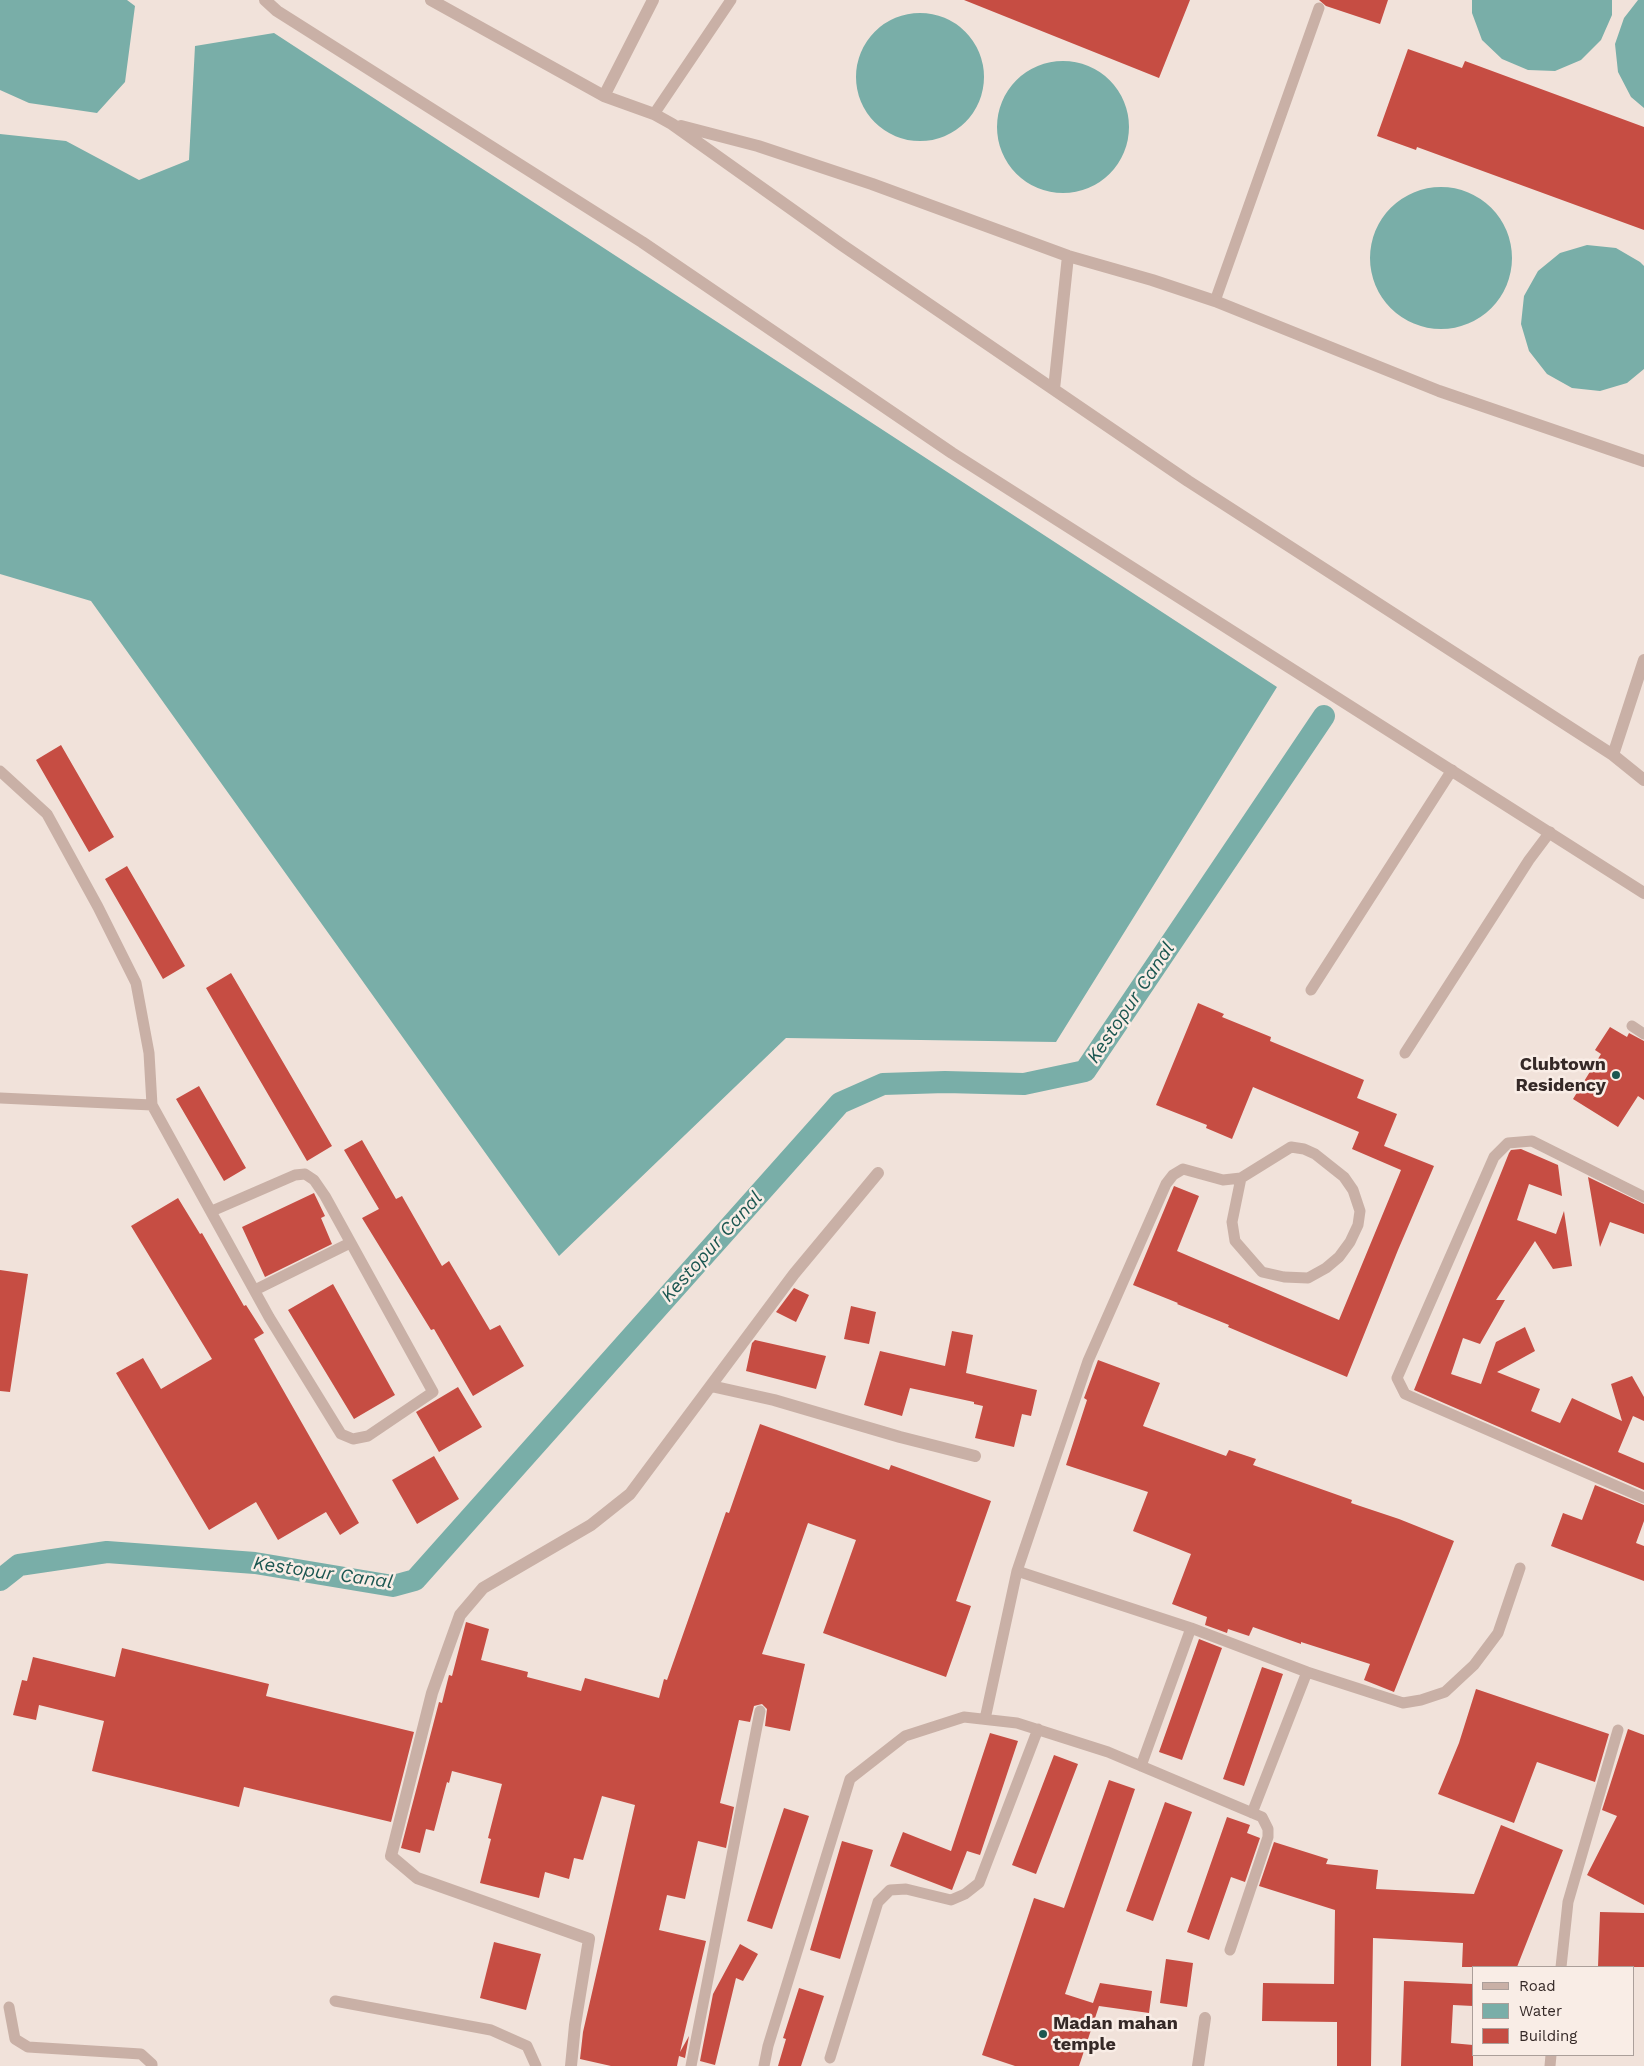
<!DOCTYPE html>
<html>
<head>
<meta charset="utf-8">
<style>
  body { margin:0 }
  #map { position:relative; width:1644px; height:2066px; overflow:hidden; background:#f1e2da; font-family:"Work Sans",sans-serif }
  canvas { display:block }
  .legend { position:absolute; left:1472px; top:1966px; width:162px; height:90px; box-sizing:border-box; background:#f9ede6; border:1px solid #ab9f9a; margin:0; padding:6px 9px; list-style:none; font-size:15px; color:#352927 }
  .legend li { display:flex; align-items:center; gap:10px; height:25px }
  .legend b { width:25px; border:1px solid #ab9f9a }
</style>
</head>
<body>
<div id="map">
<canvas width="1644" height="2066"></canvas>
<ul class="legend">
<li><b style="height:6px;background:#c9b0a6"></b>Road</li>
<li><b style="height:14px;background:#79aea8"></b>Water</li>
<li><b style="height:14px;background:#c64d43"></b>Building</li>
</ul>
</div>
<script>
const ctx = document.querySelector('canvas').getContext('2d');
ctx.lineJoin = 'round';
function fillPath(path, color) {
  ctx.fillStyle = color;
  ctx.fill(path, 'evenodd');
}
function shape(rows) {
  const path = new Path2D();
  for (const r of rows) {
    if (r.length === 3) {
      path.moveTo(r[0] + r[2], r[1]);
      path.arc(r[0], r[1], r[2], 0, 2 * Math.PI);
      continue;
    }
    path.moveTo(r[0], r[1]);
    for (let i = 2; i < r.length; i += 2) path.lineTo(r[i], r[i + 1]);
  }
  return path;
}
function stroke(path, color, width, dash) {
  ctx.strokeStyle = color;
  ctx.lineWidth = width;
  ctx.lineCap = dash ? 'butt' : 'round';
  ctx.setLineDash(dash || []);
  ctx.stroke(path);
}
function drawText(font, color, halo, rows, align = 'center') {
  ctx.font = font + ' "Work Sans",sans-serif';
  ctx.lineWidth = 5;
  ctx.setLineDash([]);
  ctx.textBaseline = 'middle';
  ctx.strokeStyle = halo;
  ctx.fillStyle = color;
  for (const [text, x, y, turn = 0] of rows) {
    ctx.save();
    ctx.translate(x, y);
    ctx.rotate((+turn || 0) * Math.PI / 180);
    ctx.textAlign = isNaN(turn) ? turn : align;
    if (halo) ctx.strokeText(text, 0, 0);
    ctx.fillText(text, 0, 0);
    ctx.restore();
  }
}
const water = shape([
  [0,0,127,0,135,6,125,82,97,113,29,103,0,90],
  [1472,0,1612,0,1612,15,1601,40,1581,60,1555,71,1528,70,1502,59,1482,40,1472,13],
  [1638,0,1644,0,1644,108,1631,97,1618,72,1615,44,1624,18],
  [920,77,64],
  [274,33,1277,687,1056,1042,786,1038,559,1256,91,601,0,574,0,134,66,141,139,180,189,160,195,46],
  [1063,127,66],
  [1441,258,71],
  [1587,245,1616,248,1640,262,1644,266,1644,369,1627,383,1600,391,1572,388,1547,374,1529,351,1521,324,1524,296,1538,271,1560,253]
]);
const canal = shape([
  [0,1580,19,1565,107,1552,255,1563,393,1586,415,1580,840,1103,883,1084,945,1082,1024,1084,1085,1071,1324,716]
]);
const building = shape([
  [964,0,1190,0,1159,78],
  [1319,0,1388,0,1380,24,1326,6],
  [1408,49,1462,68,1465,61,1644,127,1644,230,1417,147,1416,150,1377,136],
  [61,745,114,837,89,852,36,760],
  [127,866,185,966,163,979,105,879],
  [231,973,332,1146,307,1161,206,988],
  [1198,1003,1224,1014,1222,1017,1271,1037,1270,1041,1364,1080,1357,1098,1397,1114,1384,1146,1434,1166,1398,1250,1347,1377,1268,1344,1228,1327,1229,1325,1177,1304,1178,1303,1133,1285,1174,1186,1199,1196,1177,1251,1339,1320,1401,1170,1352,1149,1359,1132,1253,1087,1232,1139,1206,1128,1207,1125,1156,1105],
  [1610,1027,1627,1037,1629,1033,1644,1041,1644,1100,1638,1096,1618,1127,1573,1099,1601,1054,1595,1050],
  [199,1086,246,1168,224,1181,176,1099],
  [362,1140,396,1199,402,1196,442,1266,449,1261,490,1330,500,1325,524,1366,473,1396,434,1329,431,1330,362,1218,379,1209,344,1150],
  [1521,1149,1558,1165,1562,1196,1529,1184,1517,1220,1556,1234,1564,1211,1572,1266,1553,1269,1535,1241,1496,1300,1505,1300,1480,1344,1463,1338,1451,1374,1481,1384,1496,1342,1525,1327,1535,1351,1497,1372,1540,1389,1531,1411,1560,1423,1572,1398,1622,1421,1611,1384,1632,1376,1644,1397,1644,1421,1633,1416,1618,1452,1644,1463,1644,1490,1414,1390,1509,1153,1511,1150],
  [1588,1177,1644,1204,1644,1234,1610,1222,1600,1247],
  [314,1193,325,1216,321,1218,332,1244,265,1277,242,1227],
  [178,1198,200,1234,202,1233,244,1306,246,1305,264,1333,254,1339,359,1523,340,1535,326,1512,278,1540,256,1502,209,1530,116,1373,143,1358,161,1389,212,1359,131,1226],
  [0,1270,28,1274,10,1392,0,1391],
  [333,1284,395,1395,354,1419,288,1310],
  [794,1288,809,1295,796,1322,776,1312],
  [851,1306,876,1312,869,1344,844,1339],
  [952,1331,973,1335,966,1373,1037,1390,1031,1416,1022,1414,1014,1447,975,1438,983,1406,974,1404,974,1402,910,1388,902,1416,864,1405,880,1351,945,1366],
  [755,1340,826,1356,816,1389,746,1371,752,1343],
  [1098,1360,1160,1383,1143,1426,1226,1456,1229,1450,1256,1459,1253,1465,1352,1500,1351,1503,1399,1519,1454,1541,1394,1692,1364,1680,1370,1664,1301,1642,1301,1644,1253,1627,1249,1636,1228,1629,1227,1633,1205,1625,1207,1617,1172,1604,1191,1554,1133,1531,1148,1492,1066,1465,1087,1400,1084,1398],
  [458,1387,482,1427,439,1452,416,1412],
  [760,1424,889,1470,891,1465,991,1501,956,1601,971,1606,946,1677,823,1633,856,1540,808,1523,762,1654,805,1664,790,1731,765,1726,767,1709,762,1704,754,1706,750,1722,739,1720,720,1803,734,1807,726,1848,698,1841,685,1899,667,1895,659,1930,706,1941,680,2052,689,2036,685,2058,679,2056,677,2066,611,2066,580,2059,583,2032,635,1805,602,1796,583,1860,574,1858,569,1879,545,1872,539,1898,480,1883,491,1839,488,1838,502,1784,452,1771,449,1783,447,1782,434,1831,426,1829,420,1853,401,1848,439,1702,442,1703,449,1675,452,1676,466,1622,489,1629,481,1660,528,1672,527,1677,581,1691,585,1678,659,1698,664,1679,667,1680,726,1512,729,1513],
  [434,1456,459,1499,417,1524,392,1480],
  [1595,1485,1644,1505,1644,1521,1636,1543,1644,1546,1644,1581,1551,1546,1563,1513,1582,1520],
  [1199,1639,1222,1648,1182,1760,1159,1752],
  [122,1648,269,1684,266,1696,414,1732,391,1822,244,1787,239,1807,92,1771,104,1721,39,1705,36,1720,13,1715,22,1680,27,1681,33,1657,115,1677],
  [1262,1667,1283,1674,1244,1786,1223,1779],
  [1476,1689,1609,1734,1595,1782,1537,1762,1514,1823,1438,1794,1459,1743],
  [1628,1729,1644,1735,1644,1905,1587,1875,1617,1816,1602,1810],
  [990,1733,1018,1741,980,1855,967,1851,952,1890,890,1866,903,1832,951,1851],
  [1054,1755,1078,1764,1036,1874,1012,1865],
  [1109,1780,1135,1789,1065,1994,1093,2003,1100,1983,1152,1991,1149,2013,1099,2006,1079,2066,1015,2066,982,2055,1034,1898,1064,1908],
  [1165,1802,1192,1812,1153,1921,1126,1911],
  [784,1808,809,1816,772,1929,747,1921],
  [1227,1817,1250,1825,1247,1833,1260,1838,1245,1882,1231,1877,1209,1940,1187,1932],
  [1501,1825,1563,1850,1517,1967,1462,1967,1463,1943,1373,1938,1371,2066,1337,2066,1337,2022,1262,2021,1263,1983,1334,1984,1335,1910,1259,1886,1274,1842,1328,1859,1326,1864,1378,1870,1376,1889,1474,1894],
  [842,1841,873,1850,840,1959,810,1950],
  [1600,1912,1644,1913,1644,1967,1598,1967],
  [494,1942,541,1954,526,2010,480,1998],
  [740,1944,758,1954,743,1981,736,1978,715,2065,700,2061,713,1994],
  [1166,1959,1193,1963,1187,2007,1160,2003],
  [1404,1981,1473,1984,1473,2006,1453,2005,1451,2043,1473,2045,1473,2066,1401,2066],
  [799,1988,824,1996,801,2066,778,2066,786,2039,783,2038]
]);
const service = shape([
  [654,114,731,0],
  [1215,301,1319,8],
  [0,771,47,814,98,907,136,983,149,1053,152,1105,269,1317,341,1434,353,1439,368,1436,433,1392,325,1196,314,1180,305,1174,295,1175,212,1211],
  [1311,990,1452,770],
  [1632,1026,1644,1034],
  [1405,1053,1529,860,1550,832],
  [0,1098,152,1105],
  [1644,1197,1532,1141,1508,1143,1494,1157,1397,1378,1405,1394,1644,1498],
  [255,1290,350,1243],
  [1017,1571,1191,1628,1307,1672,1403,1703,1421,1700,1445,1692,1474,1665,1498,1633,1520,1568],
  [985,1719,1017,1571,1088,1361,1166,1184,1173,1175,1183,1169,1223,1180,1241,1178,1291,1147,1304,1149,1315,1154,1344,1177,1353,1190,1360,1211,1358,1225,1350,1242,1339,1257,1326,1268,1308,1278,1284,1277,1262,1272,1235,1241,1232,1222,1241,1178],
  [1141,1766,1191,1628],
  [1252,1813,1307,1672],
  [1561,1967,1568,1902,1618,1730],
  [335,2001,491,2030,527,2046,536,2066],
  [9,2007,15,2039,28,2047,141,2054,152,2064,152,2066],
  [830,2058,878,1902,890,1890,906,1889,951,1900,965,1894,979,1883,1038,1729],
  [691,2066,760,1711],
  [764,2066,768,2046,850,1779,905,1736,964,1717,1017,1723,1108,1752,1262,1817,1268,1829,1268,1837,1230,1950],
  [1550,2066,1551,2055]
]);
const minor = shape([
  [265,0,277,11,642,242,952,453,1644,893],
  [431,0,604,96,654,114,672,124,842,245,1188,481,1613,755,1644,780],
  [604,96,653,0],
  [681,126,758,146,872,184,1068,256,1152,280,1215,301,1439,391,1644,461],
  [1054,389,1068,256],
  [1613,755,1644,660],
  [711,1386,774,1400,900,1437,975,1456],
  [571,2066,575,2025,589,1939,417,1878,391,1856,432,1693,460,1615,483,1588,591,1525,630,1494,794,1274,878,1173],
  [1198,2066,1205,2018]
]);
const markers = [
  [1616,1075,5,"#1c5751"],
  [1043,2034,5,"#1c5751"]
];
const poiNames = [
  ["Clubtown",1606,1065],
  ["Residency",1606,1086],
  ["Madan mahan",1053,2024,"left"],
  ["temple",1053,2045,"left"]
];
const waterNames = [
  ["Kestopur Canal",1131,1003,-56],
  ["Kestopur Canal",712,1247,-48],
  ["Kestopur Canal",323,1573,8]
];
fillPath(water, '#79aea8');
stroke(canal, '#79aea8', 22);
fillPath(building, '#c64d43');
stroke(service, '#c9b0a6', 11);
stroke(minor, '#c9b0a6', 12);
for (const [x, y, r, color] of markers) {
  const dot = new Path2D();
  dot.arc(x, y, r, 0, 2 * Math.PI);
  ctx.fillStyle = color;
  ctx.fill(dot);
  stroke(dot, '#f9ede6', 2);
}
drawText('bold 18px', '#352927', '#f9ede6', poiNames, 'right');
drawText('italic 19px', '#1c5751', '#f9ede6', waterNames);
</script>
</body>
</html>
